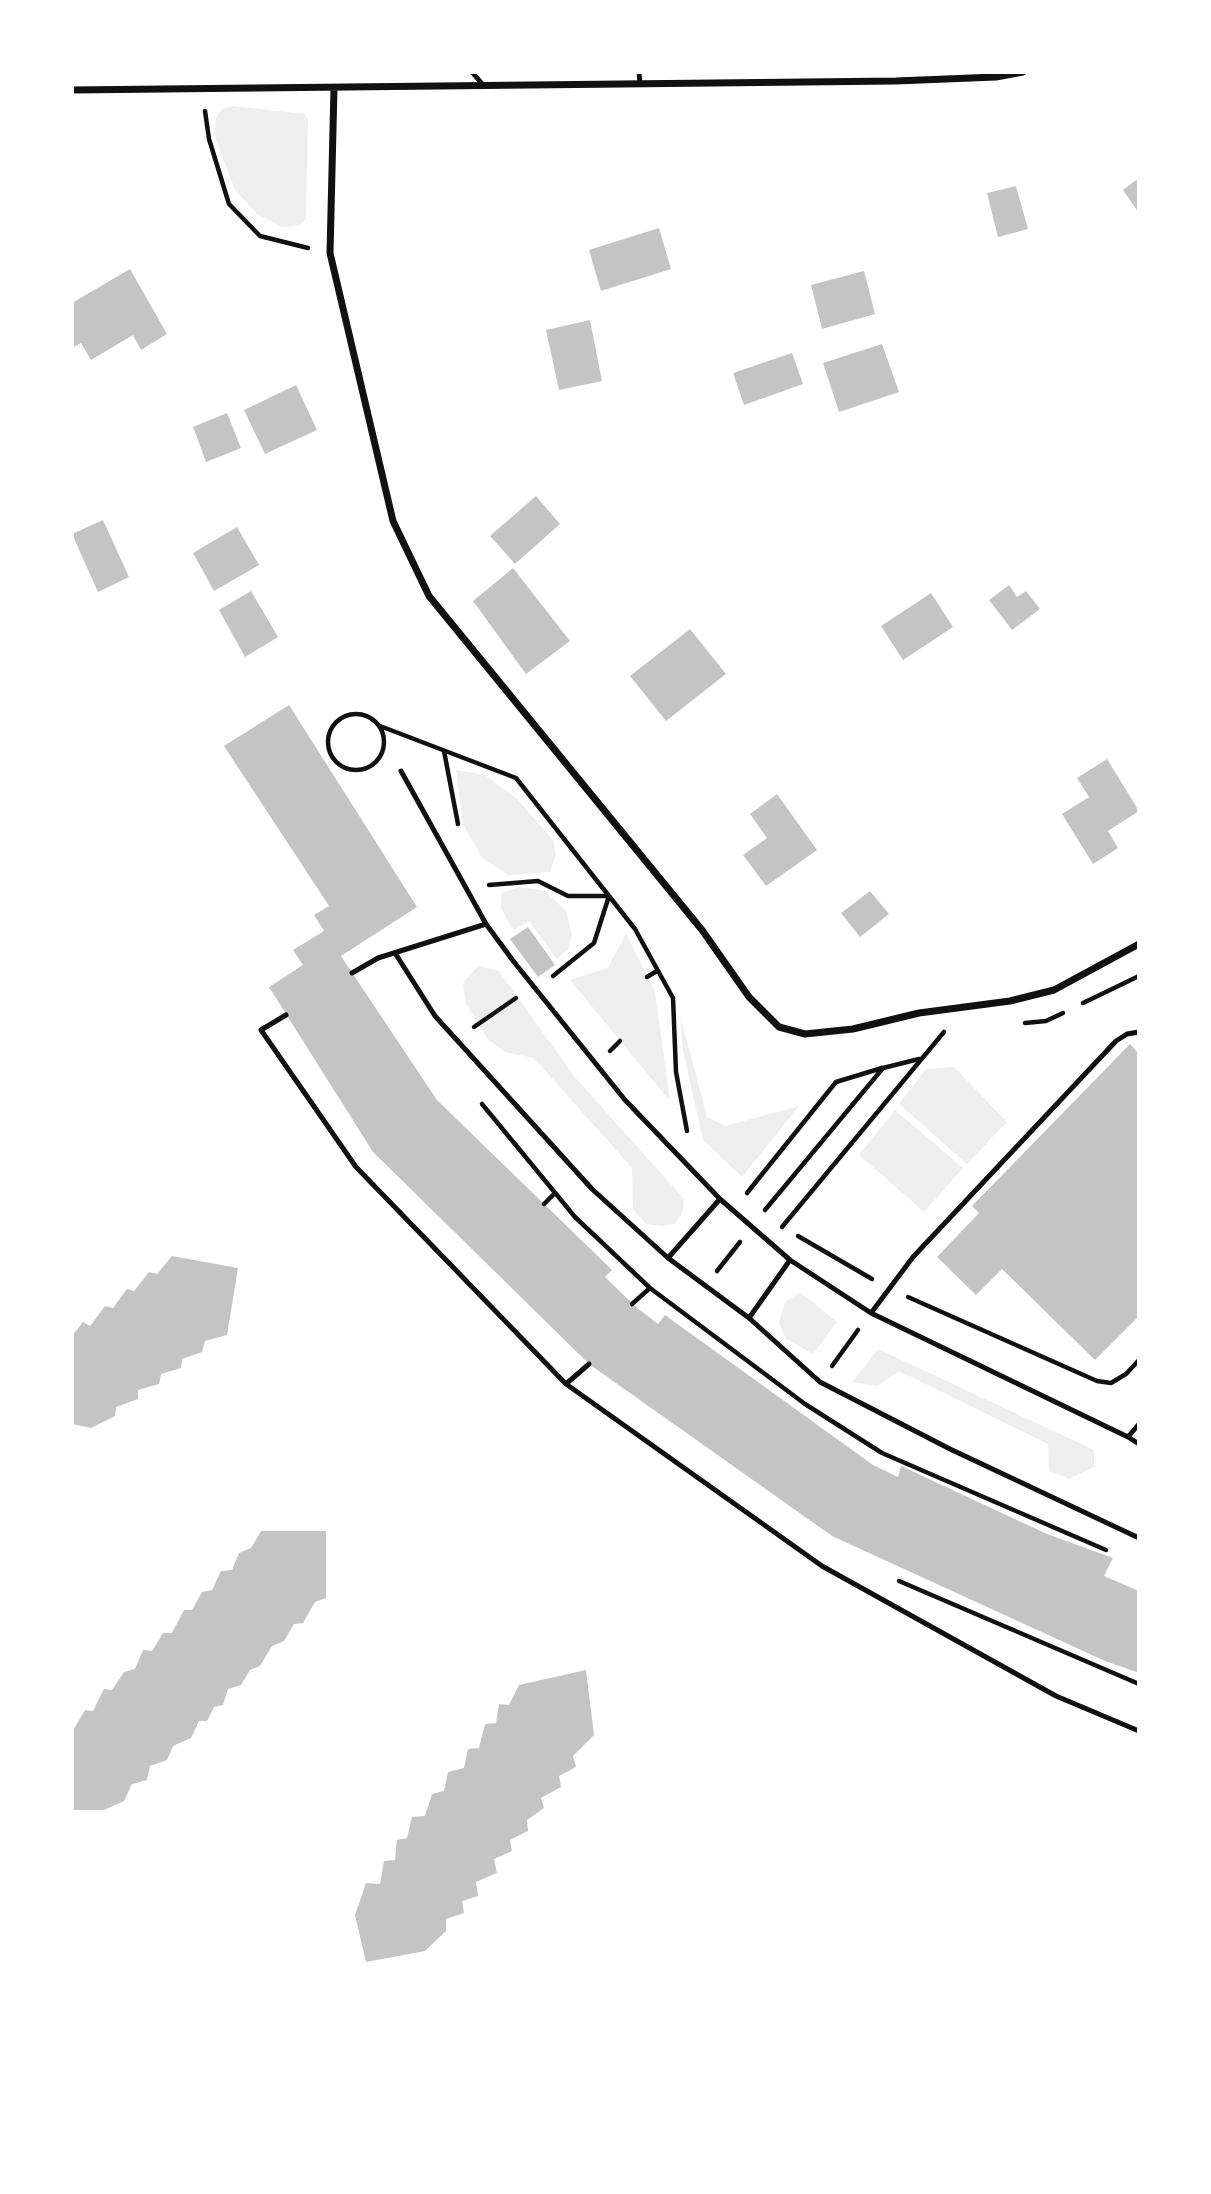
<!DOCTYPE html>
<html>
<head>
<meta charset="utf-8">
<style>
  body { margin:0 }
  #map { position:relative; width:1211px; height:2194px; overflow:hidden; background:#fff; font-family:Overpass,sans-serif }
  canvas { display:block }
  .frame { position:absolute; inset:0; border:74px solid #fff; pointer-events:none }
</style>
</head>
<body>
<div id="map">
<canvas width="1211" height="2194"></canvas>
<div class="frame"></div>
</div>
<script>
const ctx = document.querySelector('canvas').getContext('2d');
ctx.lineJoin = 'round';
function fillPath(path, color) {
  ctx.fillStyle = color;
  ctx.fill(path, 'evenodd');
}
function shape(rows) {
  const path = new Path2D();
  for (const r of rows) {
    if (r.length === 3) {
      path.moveTo(r[0] + r[2], r[1]);
      path.arc(r[0], r[1], r[2], 0, 2 * Math.PI);
      continue;
    }
    path.moveTo(r[0], r[1]);
    for (let i = 2; i < r.length; i += 2) path.lineTo(r[i], r[i + 1]);
  }
  return path;
}
function stroke(path, color, width, dash) {
  ctx.strokeStyle = color;
  ctx.lineWidth = width;
  ctx.lineCap = dash ? 'butt' : 'round';
  ctx.setLineDash(dash || []);
  ctx.stroke(path);
}
const green = shape([
  [233,106,304,114,308,119,306,219,300,225,283,227,257,214,235,190,214,134,216,118,222,109],
  [456,770,485,775,517,799,553,840,556,855,550,872,508,875,482,858,463,824],
  [520,887,545,891,566,911,572,935,568,949,557,959,529,921,514,930,501,909,501,893],
  [626,933,655,992,670,1101,570,980,608,968],
  [478,966,499,971,574,1076,684,1199,682,1214,675,1224,662,1226,646,1224,633,1209,632,1168,534,1058,505,1052,488,1039,466,1004,463,983],
  [680,1014,707,1117,725,1126,799,1106,742,1177,703,1140,683,1050],
  [954,1067,1007,1122,967,1164,899,1104,926,1069],
  [895,1110,963,1168,924,1212,859,1155],
  [800,1292,837,1322,813,1354,785,1338,779,1322,785,1302],
  [878,1349,1094,1450,1094,1467,1069,1479,1049,1471,1048,1444,899,1371,878,1386,852,1382]
]);
const building = shape([
  [1139,178,1139,213,1123,190],
  [1016,186,1028,229,998,237,987,193],
  [659,228,671,269,601,291,589,250],
  [130,269,167,334,141,350,133,335,91,360,81,343,72,348,72,303],
  [864,271,875,314,822,329,811,285],
  [590,320,602,381,559,390,546,330],
  [882,344,899,392,839,412,823,363],
  [792,353,803,384,744,405,733,373],
  [296,385,317,430,265,454,244,410],
  [227,413,241,448,206,462,193,427],
  [536,496,560,524,515,564,490,536],
  [103,520,129,577,98,592,72,534],
  [237,527,259,565,214,591,193,553],
  [513,568,570,641,526,674,473,601],
  [1009,585,1017,597,1026,591,1040,609,1012,630,989,600],
  [251,591,278,637,245,657,219,610],
  [931,593,953,627,903,660,881,626],
  [690,629,726,674,666,721,630,676],
  [289,705,417,907,341,956,437,1100,612,1270,605,1277,636,1307,658,1324,665,1315,873,1465,898,1477,901,1466,1047,1534,1113,1558,1104,1576,1139,1591,1139,1673,1105,1661,832,1536,589,1364,373,1152,269,987,303,965,293,950,324,931,314,915,329,906,224,746],
  [1107,759,1139,811,1108,831,1118,848,1093,864,1062,814,1089,797,1077,778],
  [777,794,817,850,766,886,743,855,767,838,750,814],
  [870,891,889,914,860,937,841,913],
  [528,927,555,965,538,977,510,939],
  [1130,1044,1139,1054,1139,1316,1095,1360,1002,1269,976,1295,937,1257,979,1213,972,1206],
  [172,1256,238,1268,227,1335,205,1341,202,1352,182,1359,181,1368,161,1374,159,1384,138,1390,138,1399,116,1407,115,1416,91,1428,72,1424,72,1336,83,1322,90,1326,105,1306,113,1308,127,1289,134,1291,149,1272,157,1274],
  [261,1531,326,1531,326,1598,315,1602,303,1623,294,1624,284,1641,272,1646,260,1666,250,1670,241,1685,228,1689,223,1705,214,1707,207,1721,199,1721,191,1738,173,1746,167,1760,150,1766,147,1780,132,1784,124,1801,104,1810,72,1810,72,1732,85,1710,93,1711,104,1689,112,1690,124,1672,135,1669,143,1650,152,1651,163,1633,172,1633,184,1610,192,1610,202,1592,212,1590,221,1571,232,1570,239,1553,251,1548],
  [586,1670,594,1735,573,1756,576,1767,559,1776,561,1787,541,1798,544,1808,527,1820,528,1831,510,1840,512,1851,494,1859,497,1873,476,1882,478,1896,462,1901,464,1913,446,1919,446,1931,425,1951,366,1962,355,1915,366,1883,380,1884,384,1861,395,1860,397,1840,407,1838,412,1817,425,1816,432,1794,444,1791,448,1772,464,1768,468,1749,479,1748,485,1724,496,1723,499,1704,509,1705,519,1685]
]);
const path = shape([
  [205,111,209,139,229,204,260,236,308,248],
  [356,742,28],
  [380,726,516,778,635,929,673,998,676,1072,687,1131],
  [444,751,458,824],
  [489,885,538,881,568,896,609,896,594,943,553,976],
  [647,977,657,971],
  [1083,1003,1139,976],
  [1025,1023,1046,1021,1063,1013],
  [474,1027,516,998],
  [610,1051,620,1041],
  [482,1104,575,1217,650,1288,805,1404,882,1453,1106,1550],
  [747,1193,836,1082,882,1068],
  [544,1204,555,1193],
  [765,1210,883,1068,919,1059],
  [782,1227,944,1032],
  [798,1236,872,1279],
  [717,1271,740,1242],
  [908,1297,1097,1381,1111,1383,1126,1374,1139,1360],
  [632,1304,650,1288],
  [832,1366,858,1330],
  [899,1581,1139,1684]
]);
const service = shape([
  [472,72,483,85],
  [639,72,640,84],
  [401,771,486,924,514,962,625,1100,720,1199,790,1260,871,1313,1128,1437],
  [395,953,435,1016,592,1189,668,1258,749,1318,820,1382,950,1449,1139,1538],
  [352,973,378,958,486,924],
  [286,1015,261,1030,356,1167,566,1384],
  [668,1258,720,1199],
  [871,1313,913,1257,1116,1041,1127,1034,1139,1032],
  [749,1318,790,1260],
  [589,1364,566,1384,822,1566,1056,1696,1139,1731],
  [1139,1424,1128,1437,1139,1444]
]);
const minor = shape([
  [334,88,330,253,393,521,429,596,702,930,749,997,779,1027,805,1034,853,1029,919,1013,1010,1001,1054,990,1139,944],
  [72,90,896,81,996,77,1023,72]
]);
fillPath(green, '#eee');
fillPath(building, '#c4c4c4');
stroke(path, '#111', 4.5);
stroke(service, '#111', 5);
stroke(minor, '#111', 7);
</script>
</body>
</html>
